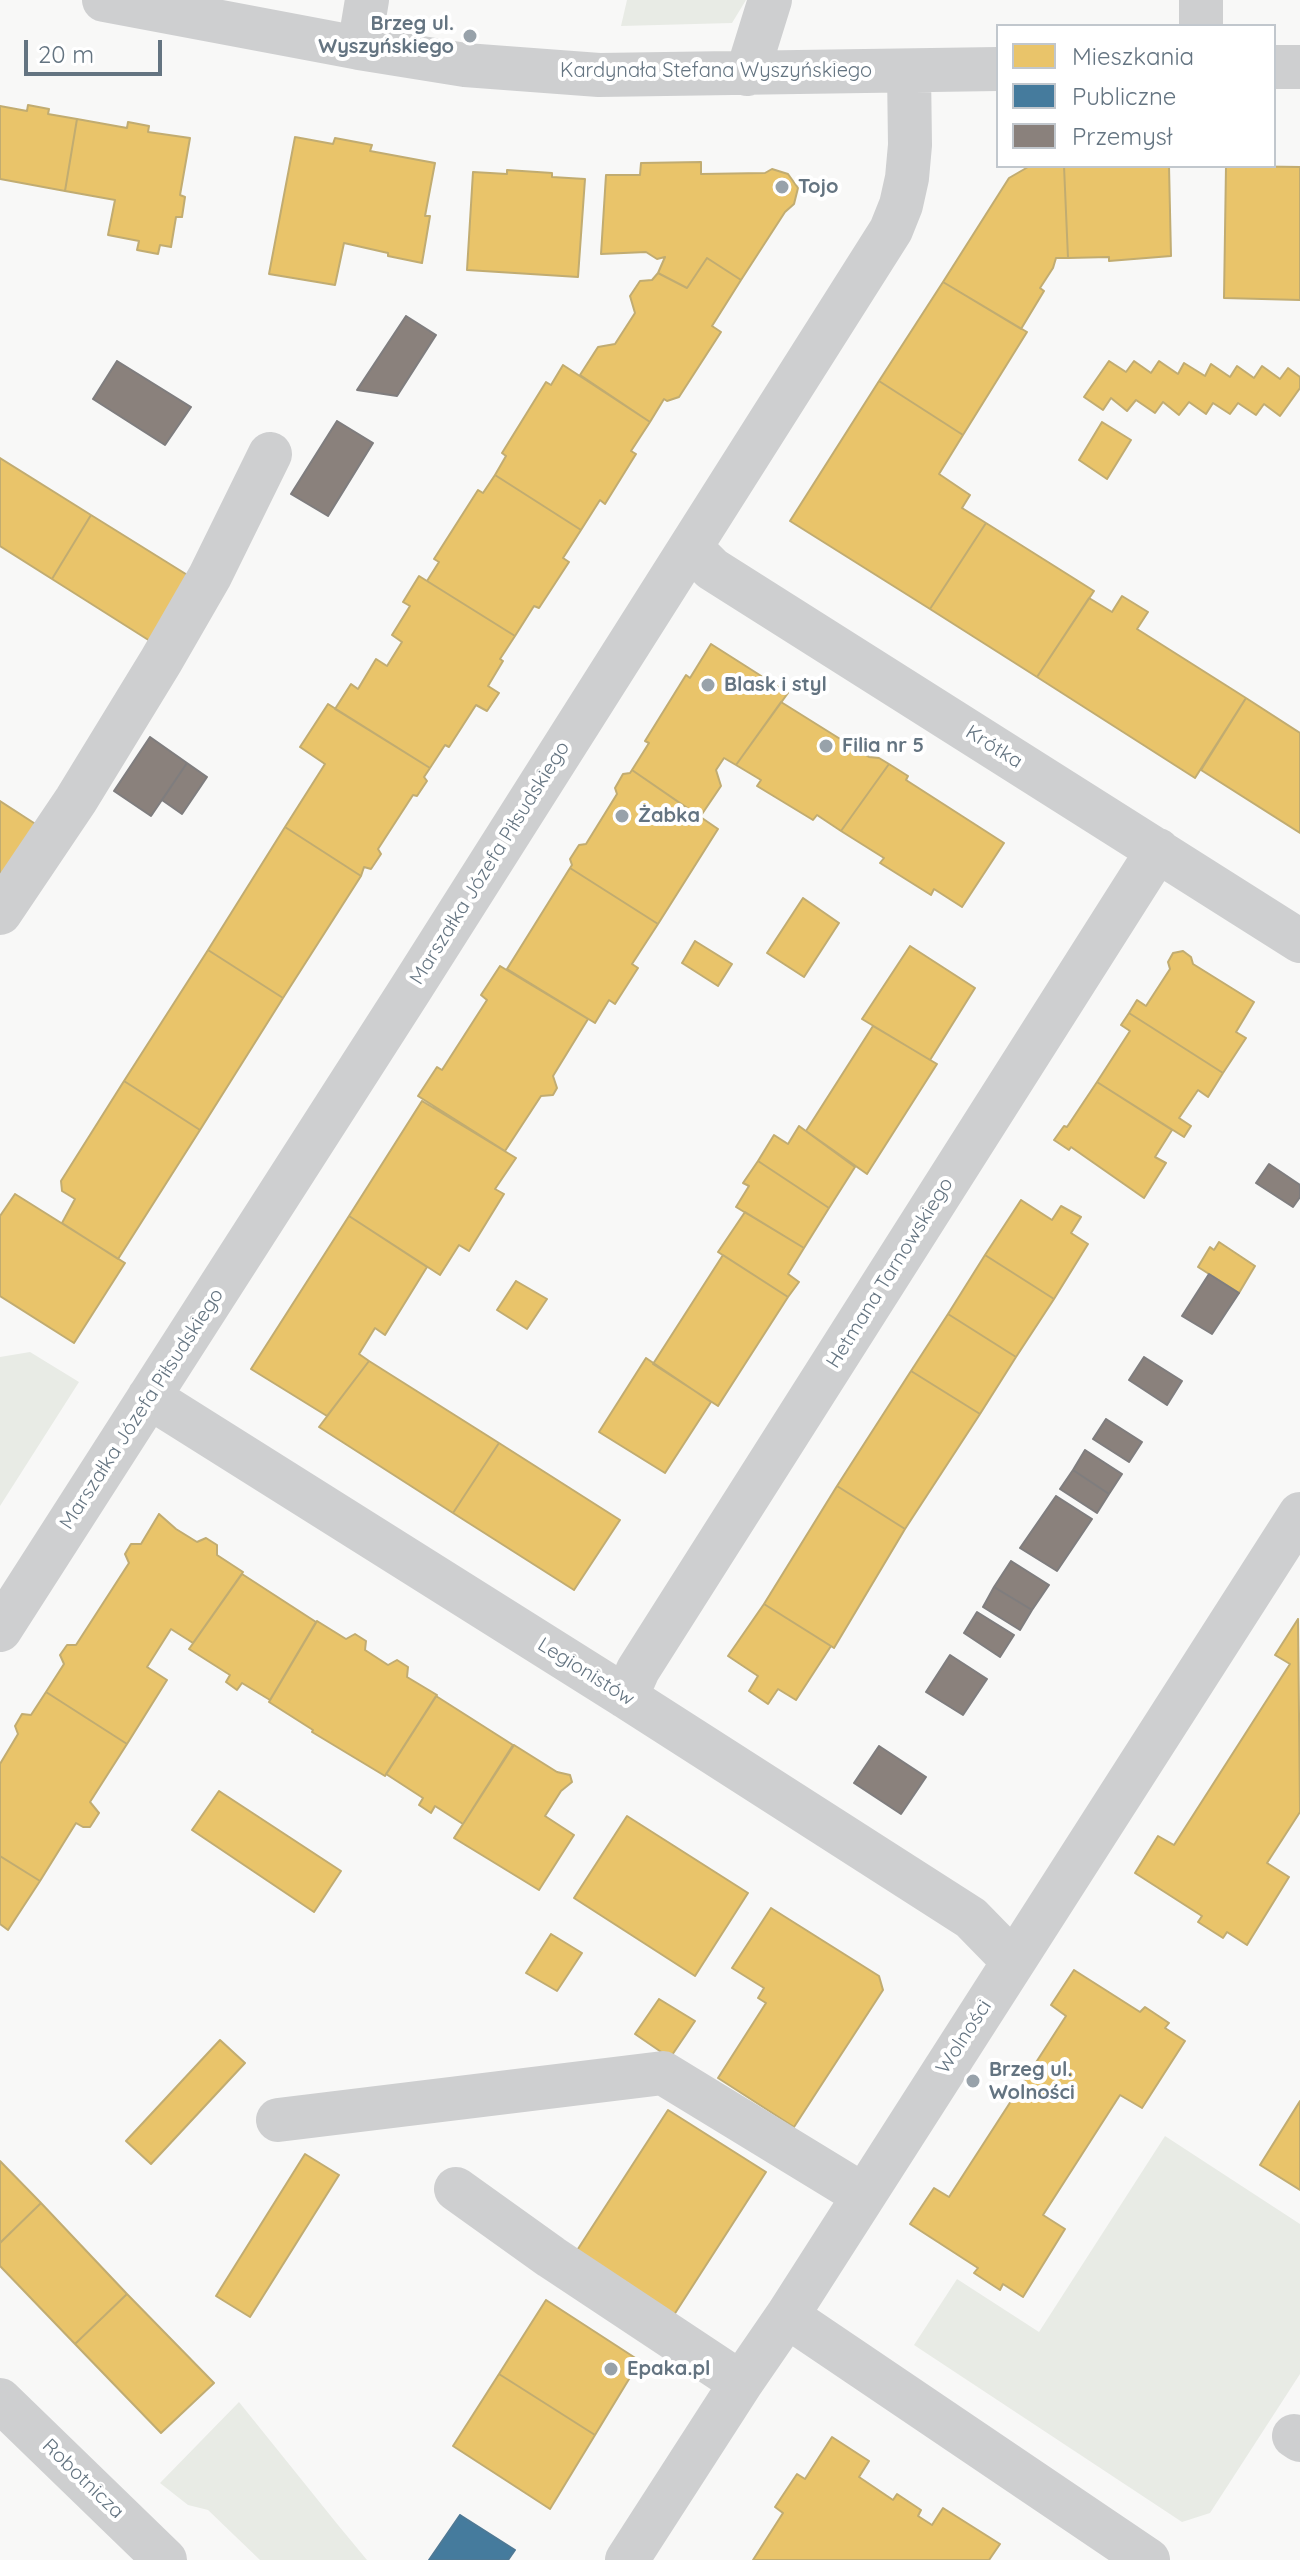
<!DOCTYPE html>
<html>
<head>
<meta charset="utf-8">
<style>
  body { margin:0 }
  #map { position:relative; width:1300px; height:2560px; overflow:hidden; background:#f8f8f7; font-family:Quicksand,sans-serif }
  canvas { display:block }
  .legend { position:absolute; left:996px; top:24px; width:280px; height:144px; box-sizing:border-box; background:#fff; border:2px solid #c1c7cd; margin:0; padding:10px 14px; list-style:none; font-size:24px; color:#647481 }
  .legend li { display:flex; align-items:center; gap:16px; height:40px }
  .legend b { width:40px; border:2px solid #c1c7cd }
  .scale { position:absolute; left:24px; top:40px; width:138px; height:36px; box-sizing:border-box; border:4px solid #647481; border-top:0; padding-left:10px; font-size:24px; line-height:28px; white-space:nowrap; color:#647481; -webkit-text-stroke:6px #fff; paint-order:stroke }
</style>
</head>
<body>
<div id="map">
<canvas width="1300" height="2560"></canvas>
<ul class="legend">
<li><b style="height:22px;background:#e9c46a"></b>Mieszkania</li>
<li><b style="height:22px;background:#457b9d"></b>Publiczne</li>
<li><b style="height:22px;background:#8a817c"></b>Przemysł</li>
</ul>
<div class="scale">20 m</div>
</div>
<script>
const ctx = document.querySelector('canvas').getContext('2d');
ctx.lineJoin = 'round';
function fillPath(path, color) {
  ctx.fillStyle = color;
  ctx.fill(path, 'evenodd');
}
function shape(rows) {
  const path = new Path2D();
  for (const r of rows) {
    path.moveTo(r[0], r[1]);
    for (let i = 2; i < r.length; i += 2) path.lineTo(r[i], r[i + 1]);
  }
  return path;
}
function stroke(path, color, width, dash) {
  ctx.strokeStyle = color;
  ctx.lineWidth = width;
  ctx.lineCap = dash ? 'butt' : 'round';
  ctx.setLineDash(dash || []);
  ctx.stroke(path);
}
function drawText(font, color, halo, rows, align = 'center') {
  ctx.font = font + ' Quicksand,sans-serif';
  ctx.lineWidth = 8;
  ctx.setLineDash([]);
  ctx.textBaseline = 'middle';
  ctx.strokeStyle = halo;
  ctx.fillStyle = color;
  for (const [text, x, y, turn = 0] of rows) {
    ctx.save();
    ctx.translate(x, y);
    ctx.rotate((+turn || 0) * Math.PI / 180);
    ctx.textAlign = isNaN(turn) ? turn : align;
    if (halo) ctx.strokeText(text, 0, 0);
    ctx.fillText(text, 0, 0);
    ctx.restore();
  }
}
const green = shape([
  [627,0,746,0,732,23,621,26],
  [30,1352,79,1382,0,1506,0,1357],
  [1165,2136,1300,2224,1300,2374,1210,2513,1182,2522,914,2345,957,2279,1039,2332],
  [239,2402,338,2525,367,2560,260,2560,208,2510,188,2505,160,2483]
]);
const homes = shape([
  [28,105,49,109,48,114,77,119,65,191,0,179,0,106,27,111,28,105],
  [77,119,127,128,128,122,149,126,148,132,190,138,180,195,185,197,182,217,176,217,171,247,160,245,158,254,137,250,139,241,108,235,115,200,65,191,77,119],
  [295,137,333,144,335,138,372,145,370,151,435,163,425,216,430,216,422,263,388,256,388,253,344,243,335,285,269,274,295,137],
  [701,162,701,174,765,173,772,169,788,174,798,188,794,204,785,212,741,280,707,258,687,288,658,273,665,257,657,259,646,252,601,254,606,175,640,175,641,163,701,162],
  [1064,166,1068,258,1056,258,1053,268,1040,288,1044,291,1021,329,943,282,1009,178,1028,167,1064,166],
  [1064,166,1169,166,1171,256,1109,261,1109,257,1068,258,1064,166],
  [1226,166,1300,167,1300,300,1224,298,1226,166],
  [507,170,552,173,552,177,585,179,578,277,467,270,473,172,507,174,507,170],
  [707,258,741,280,712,326,721,332,679,397,667,401,664,399,650,422,580,375,598,347,615,344,635,313,630,296,640,281,652,280,658,273,687,288,707,258],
  [943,282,1027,332,963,435,879,381,943,282],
  [1109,361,1126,372,1134,361,1151,373,1159,361,1178,374,1184,363,1205,376,1211,364,1230,377,1237,366,1254,378,1262,366,1280,379,1288,368,1300,377,1300,388,1280,416,1264,404,1256,415,1238,403,1230,414,1213,403,1206,414,1189,402,1179,415,1163,402,1155,413,1136,400,1127,411,1111,398,1103,410,1084,397,1109,361],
  [563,365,650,422,631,451,636,454,605,504,600,500,581,530,495,475,506,456,502,453,546,382,551,385,563,365],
  [879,381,963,435,939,474,970,495,962,508,986,523,930,609,790,521,879,381],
  [1102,422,1131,440,1107,479,1079,460,1102,422],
  [0,458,91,515,52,579,0,546,0,458],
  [495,475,581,530,563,558,569,562,539,608,534,606,515,636,427,581,439,562,434,559,478,490,483,493,495,475],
  [91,515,189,576,150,641,52,579,91,515],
  [986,523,1094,591,1037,677,930,609,986,523],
  [419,576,515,636,500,659,503,661,488,686,499,693,487,711,476,705,449,747,445,745,430,768,335,709,351,684,358,689,376,659,387,666,402,642,392,635,410,606,403,602,419,576],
  [1122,596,1148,612,1137,629,1246,698,1195,778,1037,677,1089,598,1112,612,1122,596],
  [711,644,788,693,736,765,724,758,716,770,721,786,700,817,632,770,649,743,645,741,686,675,690,678,711,644],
  [1246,698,1300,733,1300,833,1201,770,1246,698],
  [781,702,869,757,879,758,889,764,841,831,817,815,813,820,757,786,761,780,736,765,781,702],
  [328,704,430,768,424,777,427,781,417,796,413,795,378,849,381,854,371,869,364,867,361,876,285,827,325,764,300,747,328,704],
  [889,764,908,776,906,780,1004,843,962,907,934,889,931,895,880,863,884,858,841,831,889,764],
  [632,770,718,829,658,924,570,868,572,865,570,859,579,845,586,844,617,794,615,788,623,774,630,773,632,770],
  [0,801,37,825,0,880,0,801],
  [285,827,361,876,283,998,208,950,285,827],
  [570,868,658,924,632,964,638,968,615,1004,609,1000,595,1023,507,969,570,868],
  [803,898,839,923,804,977,767,953,803,898],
  [695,941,732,964,718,986,682,963,695,941],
  [910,946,975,988,930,1060,862,1019,910,946],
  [208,950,283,998,200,1130,124,1081,208,950],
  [1183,951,1191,957,1193,964,1254,1002,1236,1032,1246,1038,1223,1073,1129,1013,1137,1000,1146,1006,1170,969,1168,962,1173,953,1183,951],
  [500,966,588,1019,553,1076,557,1088,553,1095,541,1096,505,1151,418,1096,437,1067,442,1070,487,1000,481,995,500,966],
  [1129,1013,1223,1073,1208,1097,1198,1090,1179,1118,1191,1126,1184,1137,1097,1082,1130,1031,1121,1025,1129,1013],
  [873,1026,937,1064,867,1174,806,1131,873,1026],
  [124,1081,200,1130,118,1259,62,1223,75,1199,62,1191,61,1181,124,1081],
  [1097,1082,1172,1130,1155,1157,1166,1163,1144,1198,1071,1147,1069,1150,1054,1140,1064,1126,1067,1127,1097,1082],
  [422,1101,516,1158,495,1189,504,1194,469,1251,459,1245,440,1275,349,1216,422,1101],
  [799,1126,855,1167,829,1208,758,1161,774,1135,788,1144,799,1126],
  [758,1161,829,1208,804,1248,736,1207,749,1186,743,1183,758,1161],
  [15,1194,125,1263,74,1343,0,1296,0,1216,15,1194],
  [1021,1200,1052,1220,1061,1206,1081,1217,1071,1233,1088,1244,1054,1299,985,1255,1021,1200],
  [745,1212,804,1248,788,1274,799,1282,788,1297,718,1252,745,1212],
  [349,1216,427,1267,385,1335,375,1328,359,1354,369,1361,327,1416,251,1369,349,1216],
  [1219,1242,1255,1266,1239,1293,1198,1267,1210,1247,1214,1250,1219,1242],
  [723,1255,788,1297,718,1406,653,1364,723,1255],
  [985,1255,1054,1299,1016,1357,948,1314,985,1255],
  [516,1281,547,1299,527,1329,497,1310,516,1281],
  [948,1314,1016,1357,980,1414,911,1371,948,1314],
  [646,1358,711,1402,665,1473,599,1432,646,1358],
  [369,1361,499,1443,453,1513,319,1427,369,1361],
  [911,1371,980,1414,905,1529,837,1486,911,1371],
  [499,1443,620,1520,574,1590,453,1513,499,1443],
  [837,1486,905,1529,834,1648,764,1604,837,1486],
  [159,1514,176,1529,197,1542,206,1538,217,1545,217,1555,243,1572,193,1643,171,1629,147,1667,167,1680,127,1744,46,1692,64,1664,60,1655,67,1645,76,1645,129,1563,125,1554,131,1544,141,1544,159,1514],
  [242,1574,316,1622,270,1700,242,1683,237,1690,226,1682,230,1675,189,1649,242,1574],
  [764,1604,831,1646,796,1700,778,1689,768,1704,749,1691,758,1676,728,1656,764,1604],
  [1298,1619,1300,1812,1267,1863,1289,1877,1247,1945,1227,1932,1223,1938,1198,1922,1202,1916,1135,1873,1158,1836,1174,1845,1290,1664,1275,1655,1298,1619],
  [317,1621,346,1639,355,1634,366,1641,365,1650,388,1665,397,1660,408,1667,407,1677,437,1695,385,1776,312,1732,313,1730,269,1702,317,1621],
  [46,1692,127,1744,90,1802,99,1813,90,1827,83,1827,76,1823,40,1881,0,1856,0,1764,18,1734,15,1726,22,1714,31,1715,46,1692],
  [436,1696,513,1745,463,1824,435,1806,431,1813,419,1805,423,1798,386,1774,436,1696],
  [514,1745,557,1772,570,1775,572,1782,561,1791,545,1816,574,1835,539,1890,454,1838,514,1745],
  [219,1791,341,1871,314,1912,192,1830,219,1791],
  [627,1816,748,1893,695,1976,574,1898,627,1816],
  [0,1856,40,1881,8,1930,0,1924,0,1856],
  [771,1908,879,1976,883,1990,794,2127,718,2078,766,2003,758,1998,764,1988,732,1968,771,1908],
  [551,1934,582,1953,557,1991,526,1973,551,1934],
  [1074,1970,1140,2012,1145,2007,1169,2023,1165,2028,1185,2041,1142,2108,1120,2095,1043,2215,1065,2229,1023,2297,1003,2284,1000,2290,974,2273,978,2268,910,2224,934,2188,949,2197,1066,2016,1051,2005,1074,1970],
  [659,1999,695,2021,670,2058,635,2034,659,1999],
  [220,2040,245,2063,151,2164,126,2141,220,2040],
  [1300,2101,1300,2190,1260,2165,1300,2101],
  [668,2110,766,2172,672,2318,574,2255,668,2110],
  [305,2154,339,2175,250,2317,216,2296,305,2154],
  [0,2161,41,2203,0,2243,0,2161],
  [41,2203,127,2294,75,2344,0,2266,0,2243,41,2203],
  [127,2294,214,2383,161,2433,75,2344,127,2294],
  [546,2300,640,2361,595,2435,499,2374,546,2300],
  [499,2374,595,2435,550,2509,453,2446,499,2374],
  [832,2437,869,2461,859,2477,893,2500,897,2494,921,2510,918,2516,932,2525,943,2508,1000,2544,989,2560,753,2560,783,2513,775,2507,797,2474,805,2479,832,2437]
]);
const public = shape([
  [460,2515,515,2550,508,2560,429,2560,460,2515]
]);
const industry = shape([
  [406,316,436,335,397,396,357,390,406,316],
  [117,361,191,407,165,445,93,399,117,361],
  [337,421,373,443,328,516,291,494,337,421],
  [150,737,187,763,151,816,114,791,150,737],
  [187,763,207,777,182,814,162,800,187,763],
  [1269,1164,1300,1185,1300,1197,1293,1207,1256,1183,1269,1164],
  [1209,1274,1239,1293,1212,1334,1182,1316,1209,1274],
  [1144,1357,1182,1381,1167,1405,1129,1380,1144,1357],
  [1106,1419,1142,1442,1129,1462,1093,1439,1106,1419],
  [1085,1450,1122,1474,1109,1494,1073,1470,1085,1450],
  [1073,1470,1109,1494,1097,1513,1060,1489,1073,1470],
  [1056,1496,1092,1519,1057,1571,1020,1548,1056,1496],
  [1011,1561,1049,1585,1032,1610,994,1587,1011,1561],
  [994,1587,1032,1610,1020,1630,983,1607,994,1587],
  [977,1612,1014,1635,1000,1657,964,1633,977,1612],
  [950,1655,987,1679,963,1715,926,1692,950,1655],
  [879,1746,926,1777,901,1814,854,1783,879,1746]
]);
const minor = shape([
  [104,0,359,48,465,65,599,75,998,69],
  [1201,26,1201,0],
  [359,48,367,0],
  [1274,67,1300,67],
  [747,74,770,0],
  [691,548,712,569,1300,941],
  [0,913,76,800,161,661,210,576,270,454],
  [149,1397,626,1697,971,1918,1013,1961],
  [0,1630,410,990,891,230,901,205,907,178,910,145,909,71],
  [626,1697,638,1670,1158,850],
  [278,2120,663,2073,863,2195],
  [456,2189,551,2257,741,2383],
  [787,2316,1148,2560],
  [0,2400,165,2560],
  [1294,2436,1300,2440],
  [627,2560,741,2383,787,2316,1300,1514]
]);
const markers = [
  [470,36,8,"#98a2aa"],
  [782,187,8,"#98a2aa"],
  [708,685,8,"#98a2aa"],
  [826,746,8,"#98a2aa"],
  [622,816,8,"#98a2aa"],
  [973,2081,8,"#98a2aa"],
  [611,2369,8,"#98a2aa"]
];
const poiNames = [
  ["Brzeg ul.",454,24,"right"],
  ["Wyszyńskiego",454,47,"right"],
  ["Tojo",798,187],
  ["Blask i styl",724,685],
  ["Filia nr 5",842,746],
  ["Żabka",638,816],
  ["Brzeg ul.",989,2070],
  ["Wolności",989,2093],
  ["Epaka.pl",627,2369]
];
const streetNames = [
  ["Kardynała Stefana Wyszyńskiego",716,71],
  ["Krótka",994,747,32],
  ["Marszałka Józefa Piłsudskiego",490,863,-58],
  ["Hetmana Tarnowskiego",890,1273,-58],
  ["Marszałka Józefa Piłsudskiego",142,1409,-57],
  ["Legionistów",586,1672,32],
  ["Wolności",964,2037,-57],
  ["Robotnicza",83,2479,44]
];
fillPath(green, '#e8ebe5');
fillPath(homes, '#e9c46a');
stroke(homes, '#c1ac71', 2);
fillPath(public, '#457b9d');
stroke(public, '#4e7995', 2);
fillPath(industry, '#8a817c');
stroke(industry, '#7f7d7e', 2);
stroke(minor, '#cecfd0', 44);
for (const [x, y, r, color] of markers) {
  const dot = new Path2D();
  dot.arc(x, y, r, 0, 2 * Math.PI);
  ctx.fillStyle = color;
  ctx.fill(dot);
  stroke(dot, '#fff', 3);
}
drawText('bold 20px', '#647481', '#fff', poiNames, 'left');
drawText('20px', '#647481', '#fff', streetNames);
</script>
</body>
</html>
